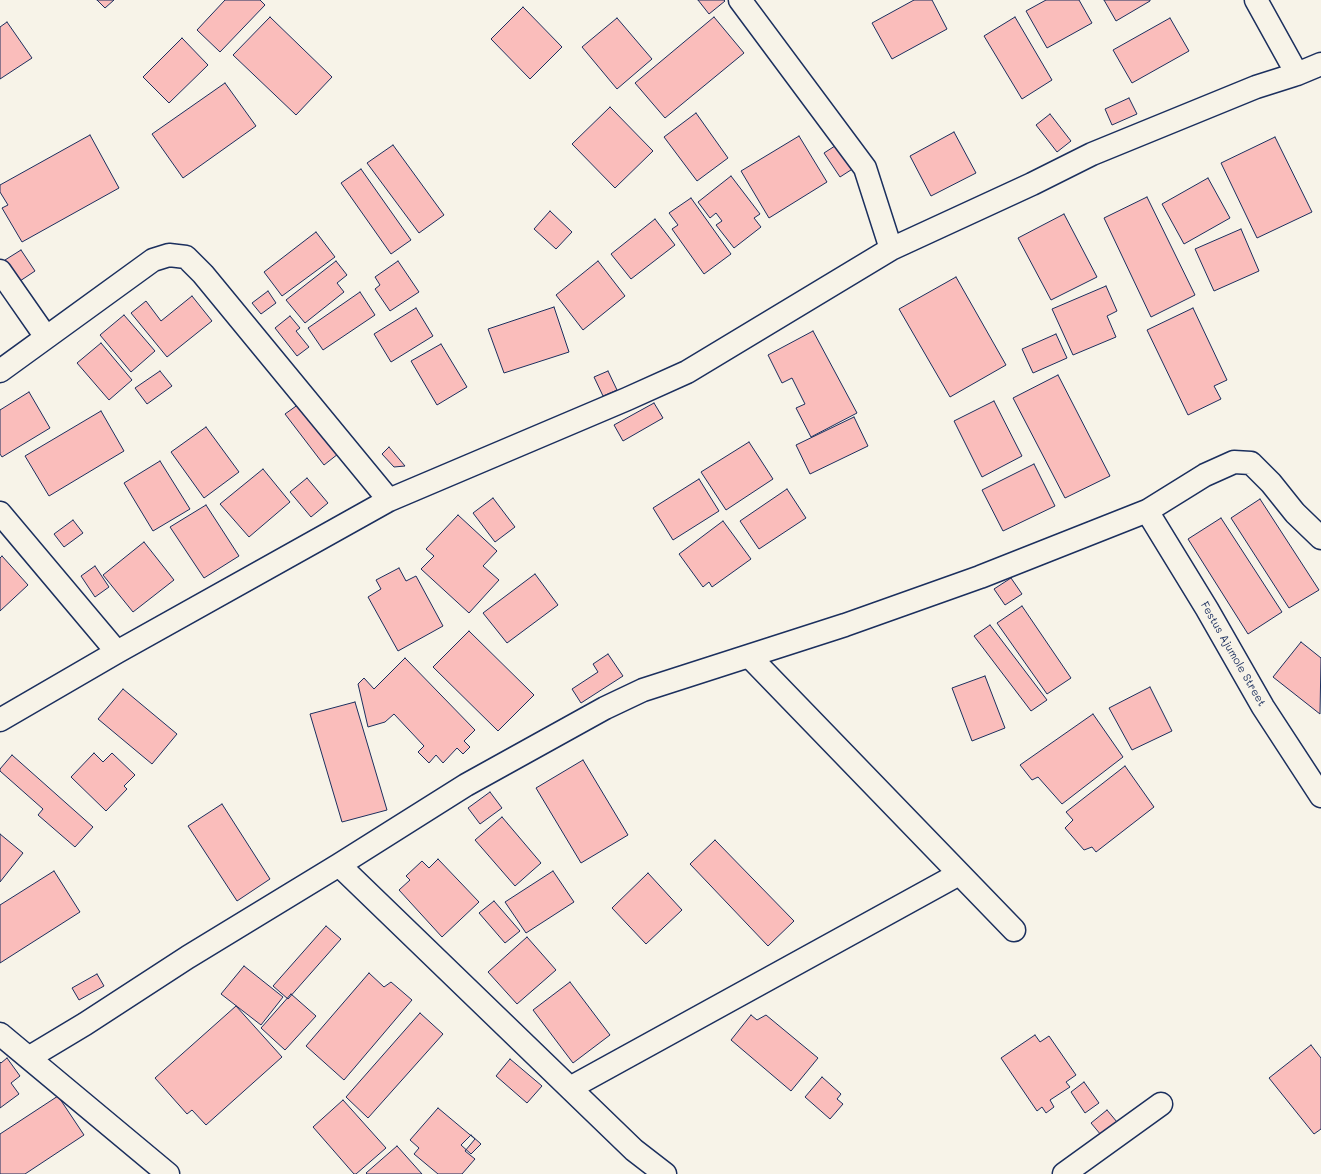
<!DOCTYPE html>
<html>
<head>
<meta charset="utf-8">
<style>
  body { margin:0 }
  canvas { display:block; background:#f7f3e8 }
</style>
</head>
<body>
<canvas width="1321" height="1174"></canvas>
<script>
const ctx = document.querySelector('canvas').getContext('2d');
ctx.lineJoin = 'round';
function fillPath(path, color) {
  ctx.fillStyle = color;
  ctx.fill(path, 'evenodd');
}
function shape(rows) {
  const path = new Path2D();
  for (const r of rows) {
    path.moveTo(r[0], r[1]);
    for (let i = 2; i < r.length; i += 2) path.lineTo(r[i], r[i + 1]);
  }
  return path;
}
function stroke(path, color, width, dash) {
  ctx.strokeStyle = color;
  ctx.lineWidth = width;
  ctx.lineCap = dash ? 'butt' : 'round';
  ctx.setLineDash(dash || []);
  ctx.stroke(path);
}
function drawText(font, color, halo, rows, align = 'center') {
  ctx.font = font + ' Mali,sans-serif';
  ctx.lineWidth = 3;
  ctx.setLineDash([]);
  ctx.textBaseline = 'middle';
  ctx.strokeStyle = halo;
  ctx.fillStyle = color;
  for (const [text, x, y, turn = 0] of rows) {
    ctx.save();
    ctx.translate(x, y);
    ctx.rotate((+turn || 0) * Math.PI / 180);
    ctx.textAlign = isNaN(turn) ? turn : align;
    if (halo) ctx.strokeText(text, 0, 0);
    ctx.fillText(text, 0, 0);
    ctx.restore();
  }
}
const building = shape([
  [97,0,114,0,105,8,97,0],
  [225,0,260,0,265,5,220,52,197,30,225,0],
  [698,0,724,0,725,1,709,14,698,0],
  [914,0,932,0,947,29,892,59,872,23,914,0],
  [1046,0,1079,0,1092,23,1047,48,1026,11,1046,0],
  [1104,0,1150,0,1150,1,1116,21,1104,0],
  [523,7,562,47,530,79,491,39,523,7],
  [270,17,332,77,296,115,233,55,270,17],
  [714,17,744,53,665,118,635,83,714,17],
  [1015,17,1052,80,1022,99,984,36,1015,17],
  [617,18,652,59,617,89,582,47,617,18],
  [1170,18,1189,51,1132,83,1113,50,1170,18],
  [7,22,32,58,0,79,0,27,7,22],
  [182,38,208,65,169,103,143,77,182,38],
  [225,83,256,126,183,178,152,134,225,83],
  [1129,98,1137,114,1112,125,1105,109,1129,98],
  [610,107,653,151,615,188,572,144,610,107],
  [696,113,728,158,697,181,664,137,696,113],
  [1050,114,1071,141,1057,152,1036,125,1050,114],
  [954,132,976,173,931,196,910,156,954,132],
  [90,135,119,188,22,242,2,208,8,205,0,192,0,185,90,135],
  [799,136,827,182,769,218,741,171,799,136],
  [1275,137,1312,212,1257,238,1221,163,1275,137],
  [838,144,854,168,840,177,824,153,838,144],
  [393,145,444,215,419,233,367,163,393,145],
  [361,169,411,240,391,254,341,183,361,169],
  [731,176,760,214,754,218,761,227,734,248,716,225,722,221,716,213,710,218,698,202,731,176],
  [1208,178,1230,218,1184,244,1162,204,1208,178],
  [1147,197,1195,295,1151,317,1104,218,1147,197],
  [691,198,731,254,704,274,672,229,678,225,669,213,691,198],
  [550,211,572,232,556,249,534,229,550,211],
  [1064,214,1097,277,1051,300,1018,238,1064,214],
  [655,219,675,245,631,279,611,254,655,219],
  [1241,229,1259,271,1214,291,1195,249,1241,229],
  [316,232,335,257,282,296,264,272,316,232],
  [21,250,35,271,20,281,5,260,21,250],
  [336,261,347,275,337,283,344,292,305,323,286,300,336,261],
  [398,261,419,292,390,311,375,289,380,285,375,277,398,261],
  [598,261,625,296,583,330,556,295,598,261],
  [956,277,1006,365,950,397,899,309,956,277],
  [1106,286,1117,311,1107,316,1116,337,1073,355,1052,309,1106,286],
  [268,291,276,303,261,314,252,303,268,291],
  [360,292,375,315,323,350,308,328,360,292],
  [192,296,212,321,167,357,131,313,146,301,161,321,192,296],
  [554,307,569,352,504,373,488,329,554,307],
  [416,308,433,336,391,362,374,334,416,308],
  [1193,308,1227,380,1214,386,1221,399,1188,415,1147,330,1193,308],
  [124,315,155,351,131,372,100,335,124,315],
  [290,316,300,328,296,331,309,347,297,356,275,328,290,316],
  [813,331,857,413,811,437,796,408,805,404,792,378,782,383,768,355,813,331],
  [1056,334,1067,358,1033,373,1022,349,1056,334],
  [101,343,132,380,109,400,77,363,101,343],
  [441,344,467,387,437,405,411,361,441,344],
  [160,371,172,386,147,404,135,388,160,371],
  [608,371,617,390,603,396,594,377,608,371],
  [1058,375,1110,476,1065,498,1013,398,1058,375],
  [29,392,50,428,2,457,0,454,0,410,29,392],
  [994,401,1022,456,982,477,954,421,994,401],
  [654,403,663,418,623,441,614,425,654,403],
  [299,404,338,454,324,465,285,414,299,404],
  [101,411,124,451,49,496,25,456,101,411],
  [854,417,868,446,810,474,796,445,854,417],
  [206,427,239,472,204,498,171,452,206,427],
  [749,442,773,479,726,510,701,472,749,442],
  [389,447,405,466,394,467,382,454,389,447],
  [160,461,190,509,153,531,124,483,160,461],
  [1034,464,1055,506,1003,531,982,490,1034,464],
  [263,469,290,502,249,537,220,504,263,469],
  [307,478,328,503,311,517,290,492,307,478],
  [699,479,719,511,673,540,653,508,699,479],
  [787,489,806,518,759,549,740,521,787,489],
  [493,498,515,527,495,542,473,513,493,498],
  [1260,499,1319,590,1289,608,1231,518,1260,499],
  [206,505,239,556,204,578,170,527,206,505],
  [458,515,497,551,483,566,499,580,469,613,421,569,434,556,426,549,458,515],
  [1221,518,1282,612,1248,634,1188,539,1221,518],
  [73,520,83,533,64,547,54,534,73,520],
  [723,521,751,559,712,587,709,582,703,587,679,554,723,521],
  [144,542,174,580,133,612,103,575,144,542],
  [2,556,28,585,0,611,0,558,2,556],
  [95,566,109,587,95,597,81,576,95,566],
  [399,568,406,581,416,576,443,626,398,651,368,597,381,589,376,580,399,568],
  [535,574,558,605,507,643,483,613,535,574],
  [1011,578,1022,594,1005,605,994,589,1011,578],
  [1022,606,1071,678,1047,694,997,623,1022,606],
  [990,625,1047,700,1031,711,974,636,990,625],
  [469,631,534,695,498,731,433,667,469,631],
  [1301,642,1321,658,1320,714,1273,677,1301,642],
  [608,654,623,676,581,703,572,689,598,672,593,664,608,654],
  [405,658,475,730,464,741,470,747,463,754,457,748,443,763,436,755,429,763,418,752,424,746,394,714,385,722,368,727,358,684,364,678,374,689,405,658],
  [985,676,1005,728,972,741,952,688,985,676],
  [1150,687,1172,731,1132,750,1109,708,1150,687],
  [123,689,177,734,152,764,98,719,123,689],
  [355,702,387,810,342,822,310,714,355,702],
  [1093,714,1123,757,1062,804,1038,777,1032,780,1020,765,1093,714],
  [94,753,103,762,112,753,135,775,124,786,127,789,106,811,71,777,94,753],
  [12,755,93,827,75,847,38,815,43,809,0,771,0,769,12,755],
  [583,760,628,835,581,863,536,788,583,760],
  [1125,766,1154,807,1096,852,1092,847,1084,850,1065,828,1073,820,1066,812,1125,766],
  [490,792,502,808,480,824,468,808,490,792],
  [222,804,270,879,237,901,188,826,222,804],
  [502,817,541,863,515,886,475,840,502,817],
  [0,834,23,853,0,882,0,834],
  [715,840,794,921,768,946,690,864,715,840],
  [438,859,479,902,442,937,399,890,410,880,406,876,422,861,429,868,438,859],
  [54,871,80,912,0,963,0,905,54,871],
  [553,871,574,902,526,933,505,902,553,871],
  [648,873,682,910,646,944,612,908,648,873],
  [494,901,520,931,505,943,479,913,494,901],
  [326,926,341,939,288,999,273,986,326,926],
  [527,937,556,970,517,1004,488,972,527,937],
  [244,966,283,997,261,1025,221,994,244,966],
  [369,973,384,987,391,982,412,1000,344,1080,306,1046,369,973],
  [97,974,104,986,79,1000,72,988,97,974],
  [570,982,610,1035,573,1063,533,1010,570,982],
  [291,994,316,1016,285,1050,261,1028,291,994],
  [236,1006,282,1057,206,1125,192,1110,187,1114,155,1078,236,1006],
  [420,1013,443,1034,368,1118,346,1097,420,1013],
  [751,1015,757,1020,766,1015,818,1058,791,1091,731,1040,751,1015],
  [1035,1035,1040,1042,1049,1036,1076,1075,1066,1082,1070,1087,1050,1100,1054,1107,1046,1113,1042,1107,1037,1111,1001,1058,1035,1035],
  [1311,1045,1321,1058,1321,1129,1314,1134,1269,1078,1311,1045],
  [7,1058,20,1076,11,1083,19,1094,0,1108,0,1062,1,1063,7,1058],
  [510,1059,542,1086,527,1103,496,1076,510,1059],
  [822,1077,841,1094,837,1099,843,1104,830,1119,805,1097,822,1077],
  [1084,1082,1099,1103,1085,1113,1071,1092,1084,1082],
  [58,1096,84,1135,25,1174,0,1174,0,1134,58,1096],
  [343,1100,386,1148,356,1174,354,1174,313,1127,343,1100],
  [438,1108,475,1139,465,1151,475,1159,462,1174,438,1174,414,1154,419,1148,410,1140,438,1108],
  [1107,1110,1117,1122,1101,1135,1091,1123,1107,1110],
  [471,1135,481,1144,471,1154,461,1145,471,1135],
  [397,1146,422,1174,367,1174,366,1173,397,1146]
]);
const minor = shape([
  [740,0,865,168,891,249],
  [1256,0,1297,74],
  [0,271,46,337],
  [0,371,153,260,169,255,186,257,203,274,389,500],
  [1147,511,1207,609,1263,707,1321,796],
  [0,513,117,652],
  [749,656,1014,930],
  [0,720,117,652,389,500,627,399,687,372,891,249,1032,184,1092,154,1256,87,1297,74,1321,64],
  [339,865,634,1150,665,1174],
  [0,1034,168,1174],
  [30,1057,85,1024,188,957,339,865,466,785,605,708,643,690,845,625,980,577,1147,511,1205,475,1234,462,1251,463,1271,483,1295,513,1321,538],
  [570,1088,959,874],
  [1064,1174,1161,1104]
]);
const streetNames = [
  ["Festus Ajumole Street",1233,654,60]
];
fillPath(building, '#fabdbb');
stroke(building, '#1b2f5e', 1);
stroke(minor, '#1b2f5e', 25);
stroke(minor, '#f7f3e8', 22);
drawText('11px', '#1b2f5e', '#f7f3e8', streetNames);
</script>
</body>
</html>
